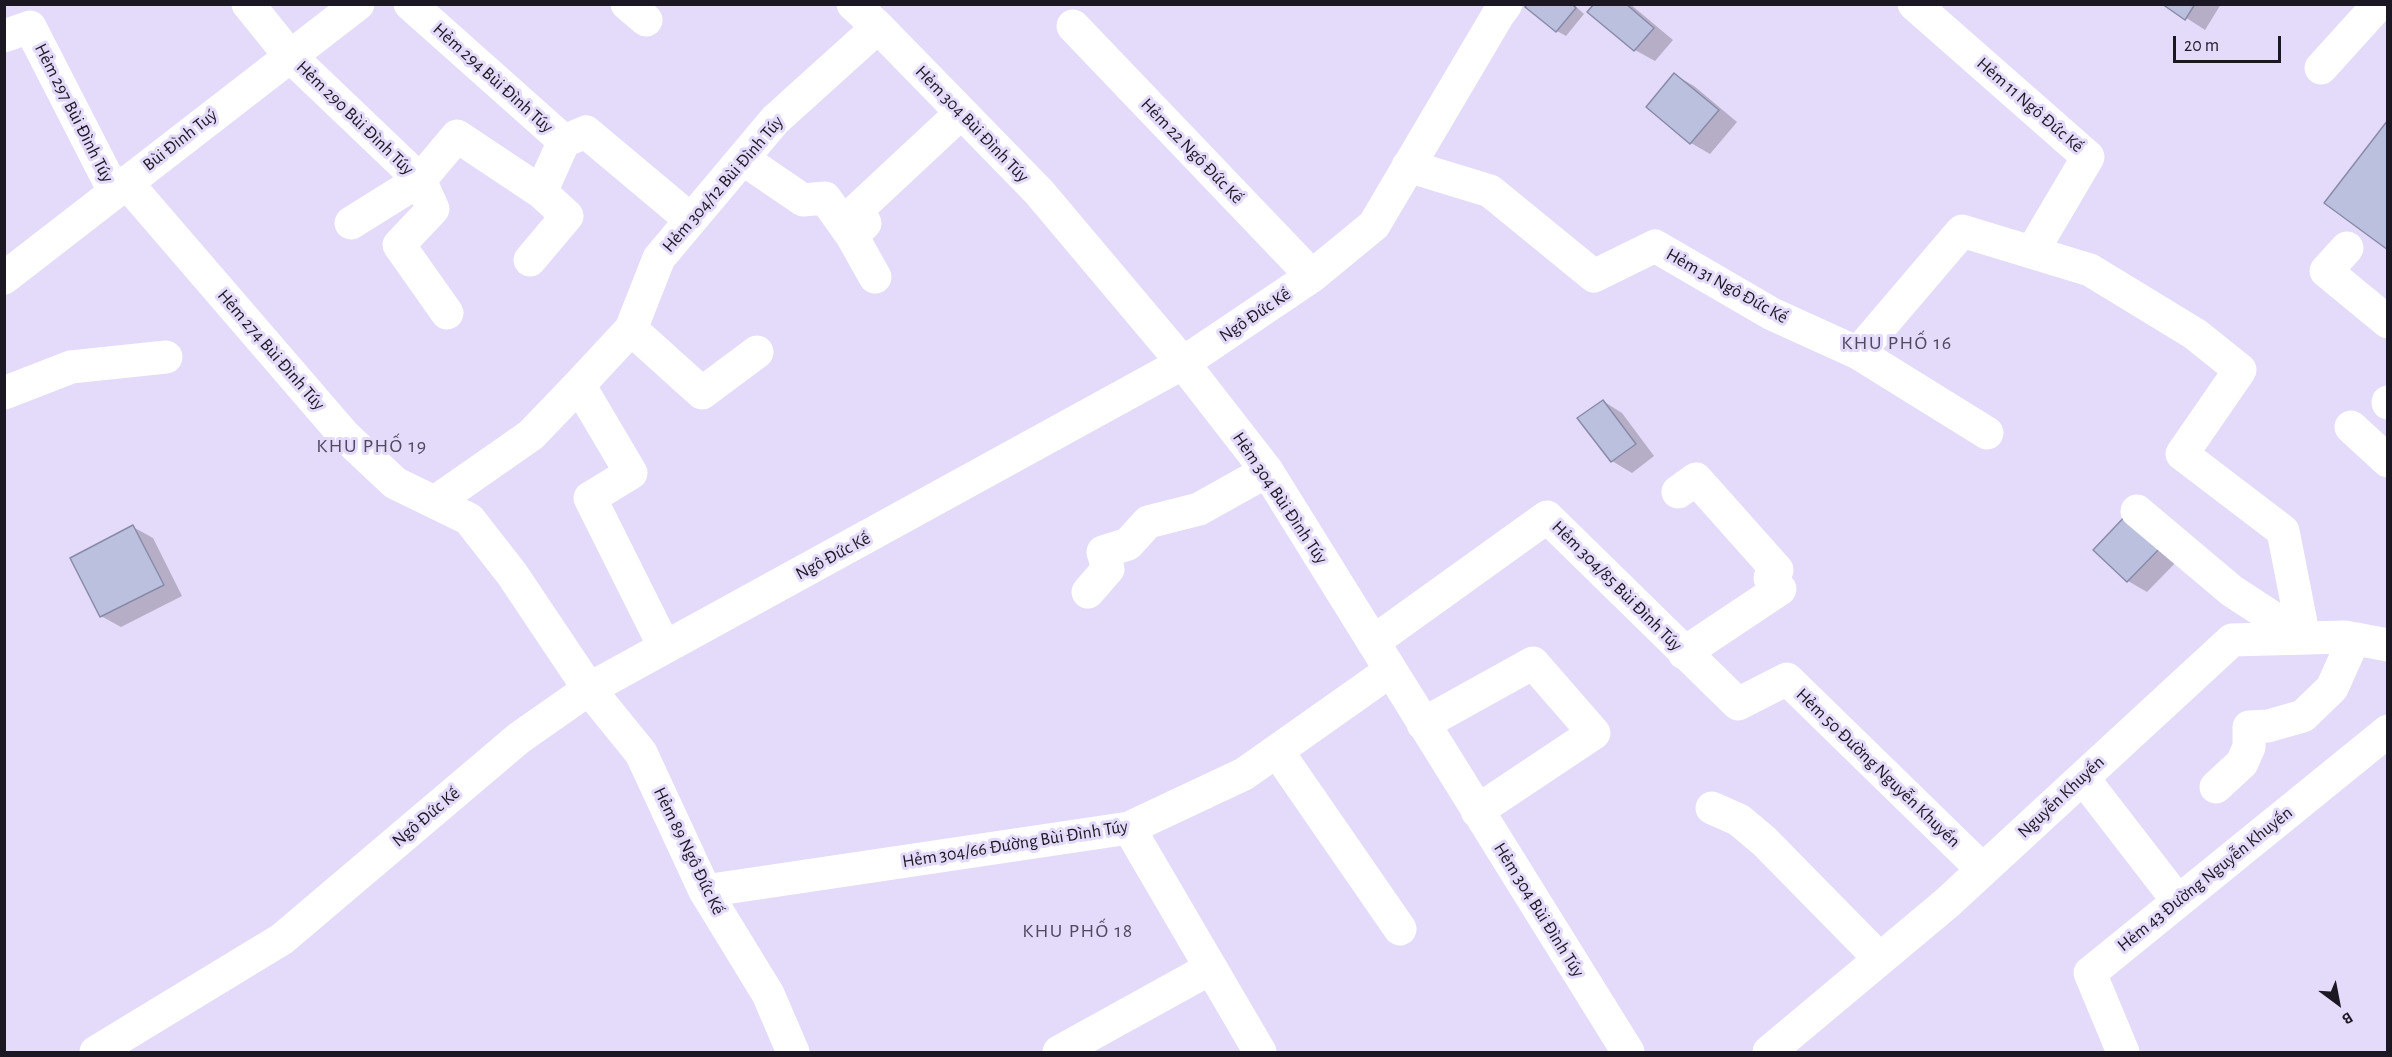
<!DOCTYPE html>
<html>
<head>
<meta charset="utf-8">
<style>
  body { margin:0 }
  #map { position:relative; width:2392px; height:1057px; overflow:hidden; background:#e4daf9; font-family:"Alegreya Sans",sans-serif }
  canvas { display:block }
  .frame { position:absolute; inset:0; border:6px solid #1c1823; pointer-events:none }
  .north { position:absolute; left:2308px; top:973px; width:60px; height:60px; -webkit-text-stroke:4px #e4daf9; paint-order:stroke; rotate:148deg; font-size:16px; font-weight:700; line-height:24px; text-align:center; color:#1c1823 }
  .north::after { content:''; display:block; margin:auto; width:21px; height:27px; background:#1c1823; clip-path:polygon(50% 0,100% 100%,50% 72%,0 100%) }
  .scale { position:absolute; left:2173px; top:36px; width:108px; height:27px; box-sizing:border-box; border:3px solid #1c1823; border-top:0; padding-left:8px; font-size:18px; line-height:21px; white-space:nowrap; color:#1c1823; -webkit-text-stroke:4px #e4daf9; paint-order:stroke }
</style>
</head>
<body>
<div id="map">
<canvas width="2392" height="1057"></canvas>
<div class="frame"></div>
<div class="north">B</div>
<div class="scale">20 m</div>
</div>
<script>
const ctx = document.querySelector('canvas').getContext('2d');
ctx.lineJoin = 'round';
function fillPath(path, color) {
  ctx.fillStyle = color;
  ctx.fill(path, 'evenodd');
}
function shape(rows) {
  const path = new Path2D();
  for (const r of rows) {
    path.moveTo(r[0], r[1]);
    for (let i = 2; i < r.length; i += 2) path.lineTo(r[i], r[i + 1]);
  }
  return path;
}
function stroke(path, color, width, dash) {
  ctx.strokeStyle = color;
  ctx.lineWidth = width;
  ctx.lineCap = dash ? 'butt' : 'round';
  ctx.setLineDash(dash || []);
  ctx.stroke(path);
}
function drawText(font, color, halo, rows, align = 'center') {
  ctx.font = font + ' "Alegreya Sans",sans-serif';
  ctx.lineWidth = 6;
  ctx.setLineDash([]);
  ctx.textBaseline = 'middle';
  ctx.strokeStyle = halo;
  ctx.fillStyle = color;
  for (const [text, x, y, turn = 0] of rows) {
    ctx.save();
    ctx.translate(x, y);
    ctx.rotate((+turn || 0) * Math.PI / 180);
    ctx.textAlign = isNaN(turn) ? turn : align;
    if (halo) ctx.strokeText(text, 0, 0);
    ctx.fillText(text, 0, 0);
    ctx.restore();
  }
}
const shadow = shape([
  [1529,4,1573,4,1584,14,1566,36,1557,31],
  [1596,4,1630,4,1673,40,1655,61,1635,50,1590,11],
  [2165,4,2221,4,2205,30],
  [1675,75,1694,86,1737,122,1710,154,1691,143],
  [1603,401,1622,413,1654,456,1632,473,1612,461,1579,419],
  [2151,523,2183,555,2147,592,2128,581],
  [133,527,153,538,182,596,121,627,101,616]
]);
const building = shape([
  [1527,4,1572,4,1576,8,1556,32,1525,7,1527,4],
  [1594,4,1626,4,1654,28,1634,51,1587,12,1594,4],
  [2162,4,2195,4,2185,20,2162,4],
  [1674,73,1719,110,1690,144,1646,107,1674,73],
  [2388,120,2388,250,2324,203,2388,120],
  [1603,400,1636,444,1611,462,1577,418,1603,400],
  [2131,510,2165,543,2127,582,2093,550,2131,510],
  [133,525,164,585,100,617,70,558,133,525]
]);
const minor = shape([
  [248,4,290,56,420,180,457,136,541,192,567,216,530,260],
  [410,4,564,141,586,132,691,220],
  [627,4,646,20],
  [853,4,878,27,1039,192,1183,363,1267,471,1628,1052],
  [1914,4,2088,157,2032,252],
  [1073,26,1312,276],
  [4,36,30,27,114,191],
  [2321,68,2379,4],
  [743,159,803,200,825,198,852,236,865,223,857,210,961,113],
  [1408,166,1490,191,1594,276,1655,246,1772,314,1858,353,1987,433],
  [126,182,344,435,395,483,469,519,512,574,589,689,641,753,705,891,768,994,793,1052],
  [541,192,564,141],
  [351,223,420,180,433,209,399,245,447,313],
  [852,236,875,277],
  [2347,248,2326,271,2388,322],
  [4,278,358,4],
  [631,329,702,393,757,352],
  [1858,353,1962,231,2090,270,2195,334,2240,370,2182,454,2283,531,2304,638],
  [579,385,631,473,590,498,664,646],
  [4,393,71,367,166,357],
  [2388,402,2388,403],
  [2351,427,2388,461],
  [1678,492,1696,479,1777,570,1770,578,1780,589,1684,653],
  [435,502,531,435,579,385,631,329,659,258,775,120,878,27],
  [2137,511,2232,591,2304,638],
  [1088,592,1108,569,1103,552,1128,544,1148,522,1199,509,1267,471],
  [1373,642,1547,517,1738,704,1787,679,1983,870],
  [1423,724,1533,663,1594,733,1477,811],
  [1277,751,1400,929],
  [2083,778,2178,901],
  [2216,787,2242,763,2249,747,2249,727,2268,726,2303,716,2332,688,2354,639],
  [1712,808,1739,820,1764,841,1880,959],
  [1129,828,1260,1052],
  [705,891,1129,828,1244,774,1390,671],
  [96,1052,282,939,519,738,589,689,1183,363,1312,276,1374,225,1498,15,1506,4],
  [1059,1052,1211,968],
  [1769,1052,1947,903,2232,640,2345,637,2388,645],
  [2123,1052,2090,973,2388,731]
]);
const streetNames = [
  ["Hẻm 294 Bùi Đình Túy",493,78,42],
  ["Hẻm 11 Ngô Đức Kế",2030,105,41],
  ["Hẻm 297 Bùi Đình Túy",74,113,63],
  ["Hẻm 290 Bùi Đình Túy",355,118,44],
  ["Hẻm 304 Bùi Đình Túy",972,124,46],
  ["Bùi Đình Tuý",180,140,-38],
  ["Hẻm 22 Ngô Đức Kế",1192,151,46],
  ["Hẻm 304/12 Bùi Đình Túy",723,184,-49],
  ["Hẻm 31 Ngô Đức Kế",1727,286,29],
  ["Ngô Đức Kế",1255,315,-34],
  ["Hẻm 274 Bùi Đình Túy",271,350,49],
  ["Hẻm 304 Bùi Đình Túy",1280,498,56],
  ["Ngô Đức Kế",833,556,-28],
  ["Hẻm 304/85 Bùi Đình Túy",1617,586,45],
  ["Hẻm 50 Đường Nguyễn Khuyến",1878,768,44],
  ["Nguyễn Khuyến",2061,797,-43],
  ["Ngô Đức Kế",426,817,-40],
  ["Hẻm 304/66 Đường Bùi Đình Túy",1015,844,-9],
  ["Hẻm 89 Ngô Đức Kế",689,851,64],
  ["Hẻm 43 Đường Nguyễn Khuyến",2205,879,-39],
  ["Hẻm 304 Bùi Đình Túy",1539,910,58]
];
const neighbourhoodNames = [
  ["KHU PHỐ 16",1897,343],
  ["KHU PHỐ 19",372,446],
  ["KHU PHỐ 18",1078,931]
];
fillPath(shadow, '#0003');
fillPath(building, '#bcc0df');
stroke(building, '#888ba8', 1.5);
stroke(minor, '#fff', 33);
drawText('18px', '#1c1823', '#e4daf9', streetNames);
ctx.letterSpacing = '1.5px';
drawText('20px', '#514862', '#e4daf9', neighbourhoodNames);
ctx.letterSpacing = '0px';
</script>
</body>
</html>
